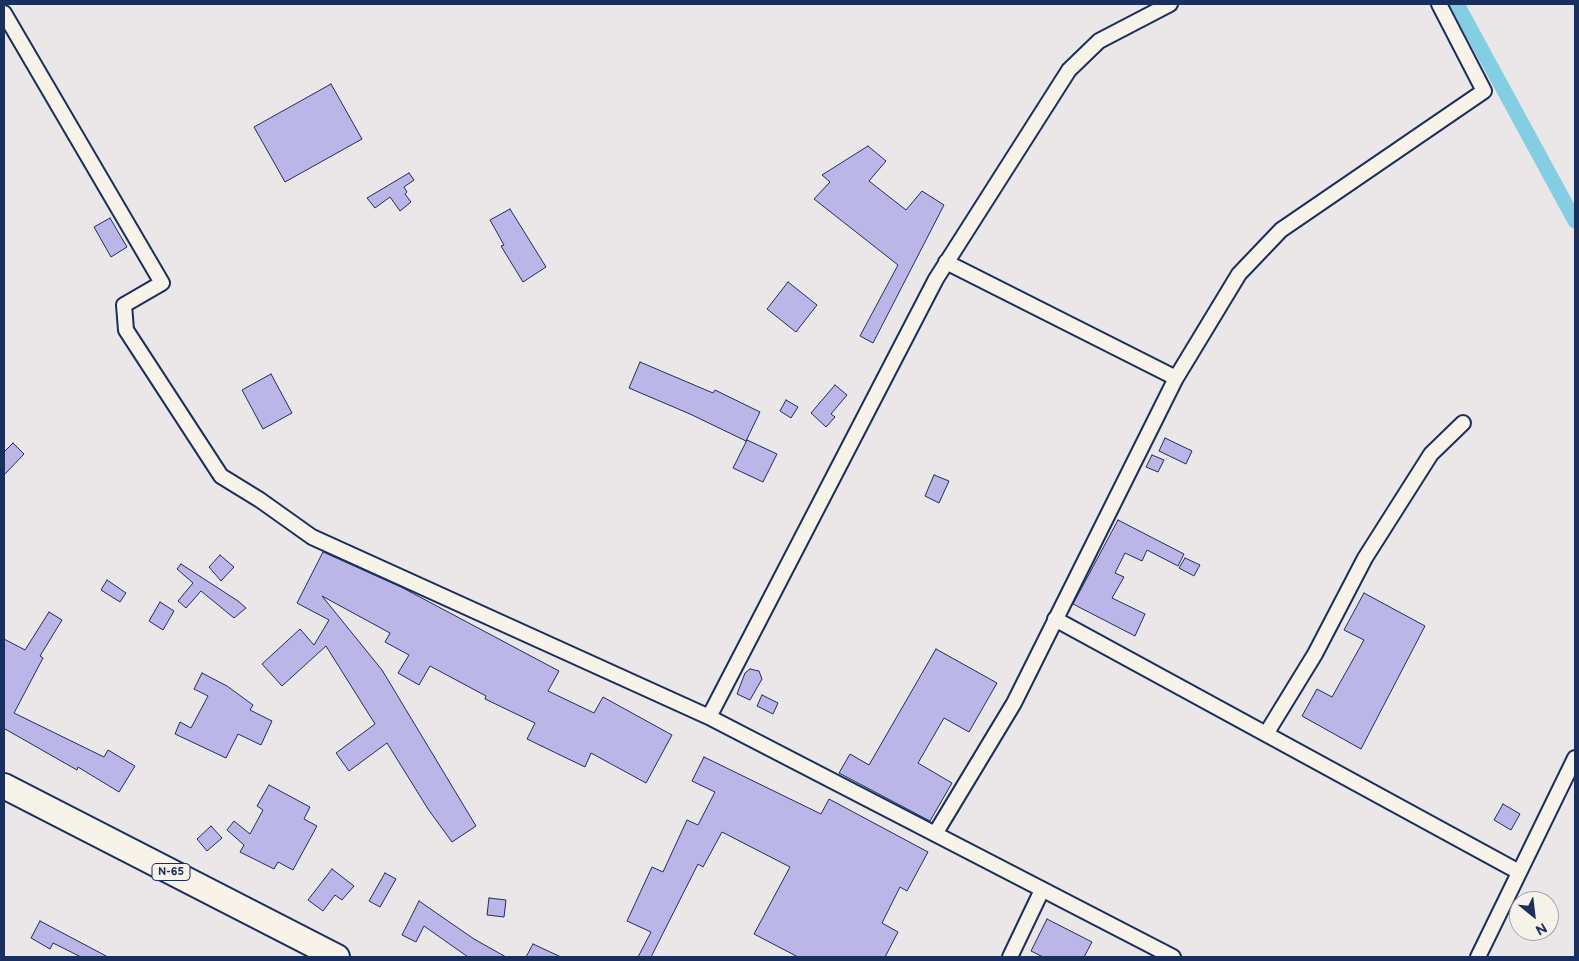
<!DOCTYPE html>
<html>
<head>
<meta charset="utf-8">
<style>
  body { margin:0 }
  #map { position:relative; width:1579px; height:961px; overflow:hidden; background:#ebe7e8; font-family:"Balsamiq Sans",sans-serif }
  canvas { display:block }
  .frame { position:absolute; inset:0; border:5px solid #1b2f5e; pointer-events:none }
  .north { position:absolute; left:1509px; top:891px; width:50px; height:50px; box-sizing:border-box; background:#f7f3e8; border:1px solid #9fa5b1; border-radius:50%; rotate:151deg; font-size:14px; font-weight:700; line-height:20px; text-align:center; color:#1b2f5e }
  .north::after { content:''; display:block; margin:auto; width:18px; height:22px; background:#1b2f5e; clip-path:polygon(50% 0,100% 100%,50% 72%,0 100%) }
</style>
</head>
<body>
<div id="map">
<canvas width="1579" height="961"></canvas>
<div class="frame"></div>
<div class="north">N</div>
</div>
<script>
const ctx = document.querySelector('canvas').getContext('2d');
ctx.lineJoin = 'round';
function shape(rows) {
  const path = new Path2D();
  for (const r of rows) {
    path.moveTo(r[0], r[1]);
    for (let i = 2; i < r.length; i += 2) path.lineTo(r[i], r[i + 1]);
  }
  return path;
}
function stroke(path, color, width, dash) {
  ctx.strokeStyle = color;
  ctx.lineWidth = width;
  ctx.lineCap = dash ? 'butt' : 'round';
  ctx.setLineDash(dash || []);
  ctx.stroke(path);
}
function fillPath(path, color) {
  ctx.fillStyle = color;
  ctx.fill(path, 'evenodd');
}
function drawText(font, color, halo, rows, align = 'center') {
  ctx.font = font + ' "Balsamiq Sans",sans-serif';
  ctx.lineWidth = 4;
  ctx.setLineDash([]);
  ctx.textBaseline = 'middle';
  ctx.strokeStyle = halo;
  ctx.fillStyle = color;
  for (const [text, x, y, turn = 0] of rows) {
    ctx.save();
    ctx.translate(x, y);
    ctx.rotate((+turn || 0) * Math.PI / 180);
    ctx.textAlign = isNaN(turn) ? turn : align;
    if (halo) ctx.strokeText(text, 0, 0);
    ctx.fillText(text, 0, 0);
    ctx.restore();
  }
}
const canal = shape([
  [1457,4,1575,221]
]);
const building = shape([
  [331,84,362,139,285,182,254,127,331,84],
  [868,146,886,161,869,181,906,210,922,191,944,205,873,343,860,336,898,265,814,199,830,182,822,175,868,146],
  [409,173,414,180,404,187,407,192,405,194,411,202,400,211,390,197,375,208,367,198,409,173],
  [510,209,546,267,523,282,501,246,504,245,490,220,510,209],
  [110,218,127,247,111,257,94,227,110,218],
  [788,282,817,305,796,332,767,309,788,282],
  [640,362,713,393,715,390,760,412,746,441,690,414,629,388,640,362],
  [271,374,292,413,263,429,242,390,271,374],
  [835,385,847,395,831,414,835,417,826,427,811,413,835,385],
  [786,400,798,407,791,418,780,411,786,400],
  [1165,438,1192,451,1186,464,1159,451,1165,438],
  [747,440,777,454,763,482,733,468,747,440],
  [13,443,24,454,4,475,4,452,13,443],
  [1152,455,1164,460,1158,472,1146,467,1152,455],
  [934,475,949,481,939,503,925,496,934,475],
  [1118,520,1184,554,1178,566,1147,550,1142,561,1125,553,1115,573,1124,577,1112,598,1145,614,1135,636,1073,604,1118,520],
  [323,552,401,587,559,671,548,691,594,713,603,697,672,735,646,783,591,753,585,767,527,739,535,723,485,699,486,696,430,666,419,685,398,673,409,655,385,642,390,633,322,596,382,670,476,826,452,842,428,809,387,743,349,771,336,753,375,724,326,646,282,686,262,664,300,629,314,645,329,620,297,603,323,552],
  [220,555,234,567,221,581,209,567,220,555],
  [1185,558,1200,565,1194,576,1179,568,1185,558],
  [181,564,238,601,246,608,234,618,201,591,186,608,178,601,193,583,177,569,181,564],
  [107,580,126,593,120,602,101,590,107,580],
  [1364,593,1425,626,1361,749,1302,716,1317,689,1332,697,1364,640,1344,630,1364,593],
  [160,602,174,611,163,630,149,621,160,602],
  [49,612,62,620,40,656,43,658,14,713,104,757,108,750,135,766,119,792,78,767,77,770,5,729,4,731,4,639,25,650,49,612],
  [936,649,997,683,969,732,944,718,918,763,952,783,930,821,839,773,850,754,869,765,936,649],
  [750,669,759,671,762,679,750,700,737,694,745,673,750,669],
  [202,673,227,686,253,705,250,710,272,721,261,745,238,734,226,758,175,734,180,722,191,728,208,696,194,689,202,673],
  [762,695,778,703,773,714,757,706,762,695],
  [704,757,821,814,829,799,928,852,907,891,900,887,882,923,898,932,885,957,798,957,754,934,790,867,722,832,703,867,698,864,651,957,638,957,651,932,627,921,652,867,663,872,687,820,698,825,715,792,692,781,704,757],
  [269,785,310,807,304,819,317,826,293,870,278,862,274,869,240,852,244,845,227,830,234,821,250,834,263,810,257,806,269,785],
  [1503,804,1520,814,1511,830,1494,820,1503,804],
  [211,826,222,838,207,851,197,839,211,826],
  [332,869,354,886,342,900,335,895,323,911,308,900,332,869],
  [385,873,396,879,380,907,369,901,385,873],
  [489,898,506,900,504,917,487,915,489,898],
  [419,901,474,939,506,957,468,957,424,926,416,942,402,935,419,901],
  [1047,919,1092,942,1084,957,1043,957,1031,951,1047,919],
  [40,921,108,957,81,957,53,943,50,949,31,938,40,921],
  [533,944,561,957,526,957,533,944]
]);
const street = shape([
  [4,13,162,283,124,305,126,330,221,476,260,500,312,537,709,717,936,279,1069,70,1099,41,1170,4],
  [946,262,1176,378,1239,274,1281,230,1484,91,1439,4],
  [1055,619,1519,872],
  [709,717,1173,957],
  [1266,734,1315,654,1365,558,1431,454,1463,423],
  [935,834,1014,703,1176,378],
  [1010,957,1042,890],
  [1478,957,1575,758]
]);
const highway = shape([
  [4,786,337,957]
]);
const shields = [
  [171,872,38]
];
const shieldNames = [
  ["N-65",171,872]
];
stroke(canal, '#84cee4', 15);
fillPath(building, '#bbb6e7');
stroke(building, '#1b2f5e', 1);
stroke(street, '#1b2f5e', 18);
stroke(highway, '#1b2f5e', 28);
stroke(street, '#f7f3e8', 14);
stroke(highway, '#f7f3e8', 24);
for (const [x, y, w] of shields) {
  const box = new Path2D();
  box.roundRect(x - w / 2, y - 8.5, w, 17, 4);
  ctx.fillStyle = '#f7f3e8';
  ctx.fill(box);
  stroke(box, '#1b2f5e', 1);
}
drawText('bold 11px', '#1b2f5e', null, shieldNames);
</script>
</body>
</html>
